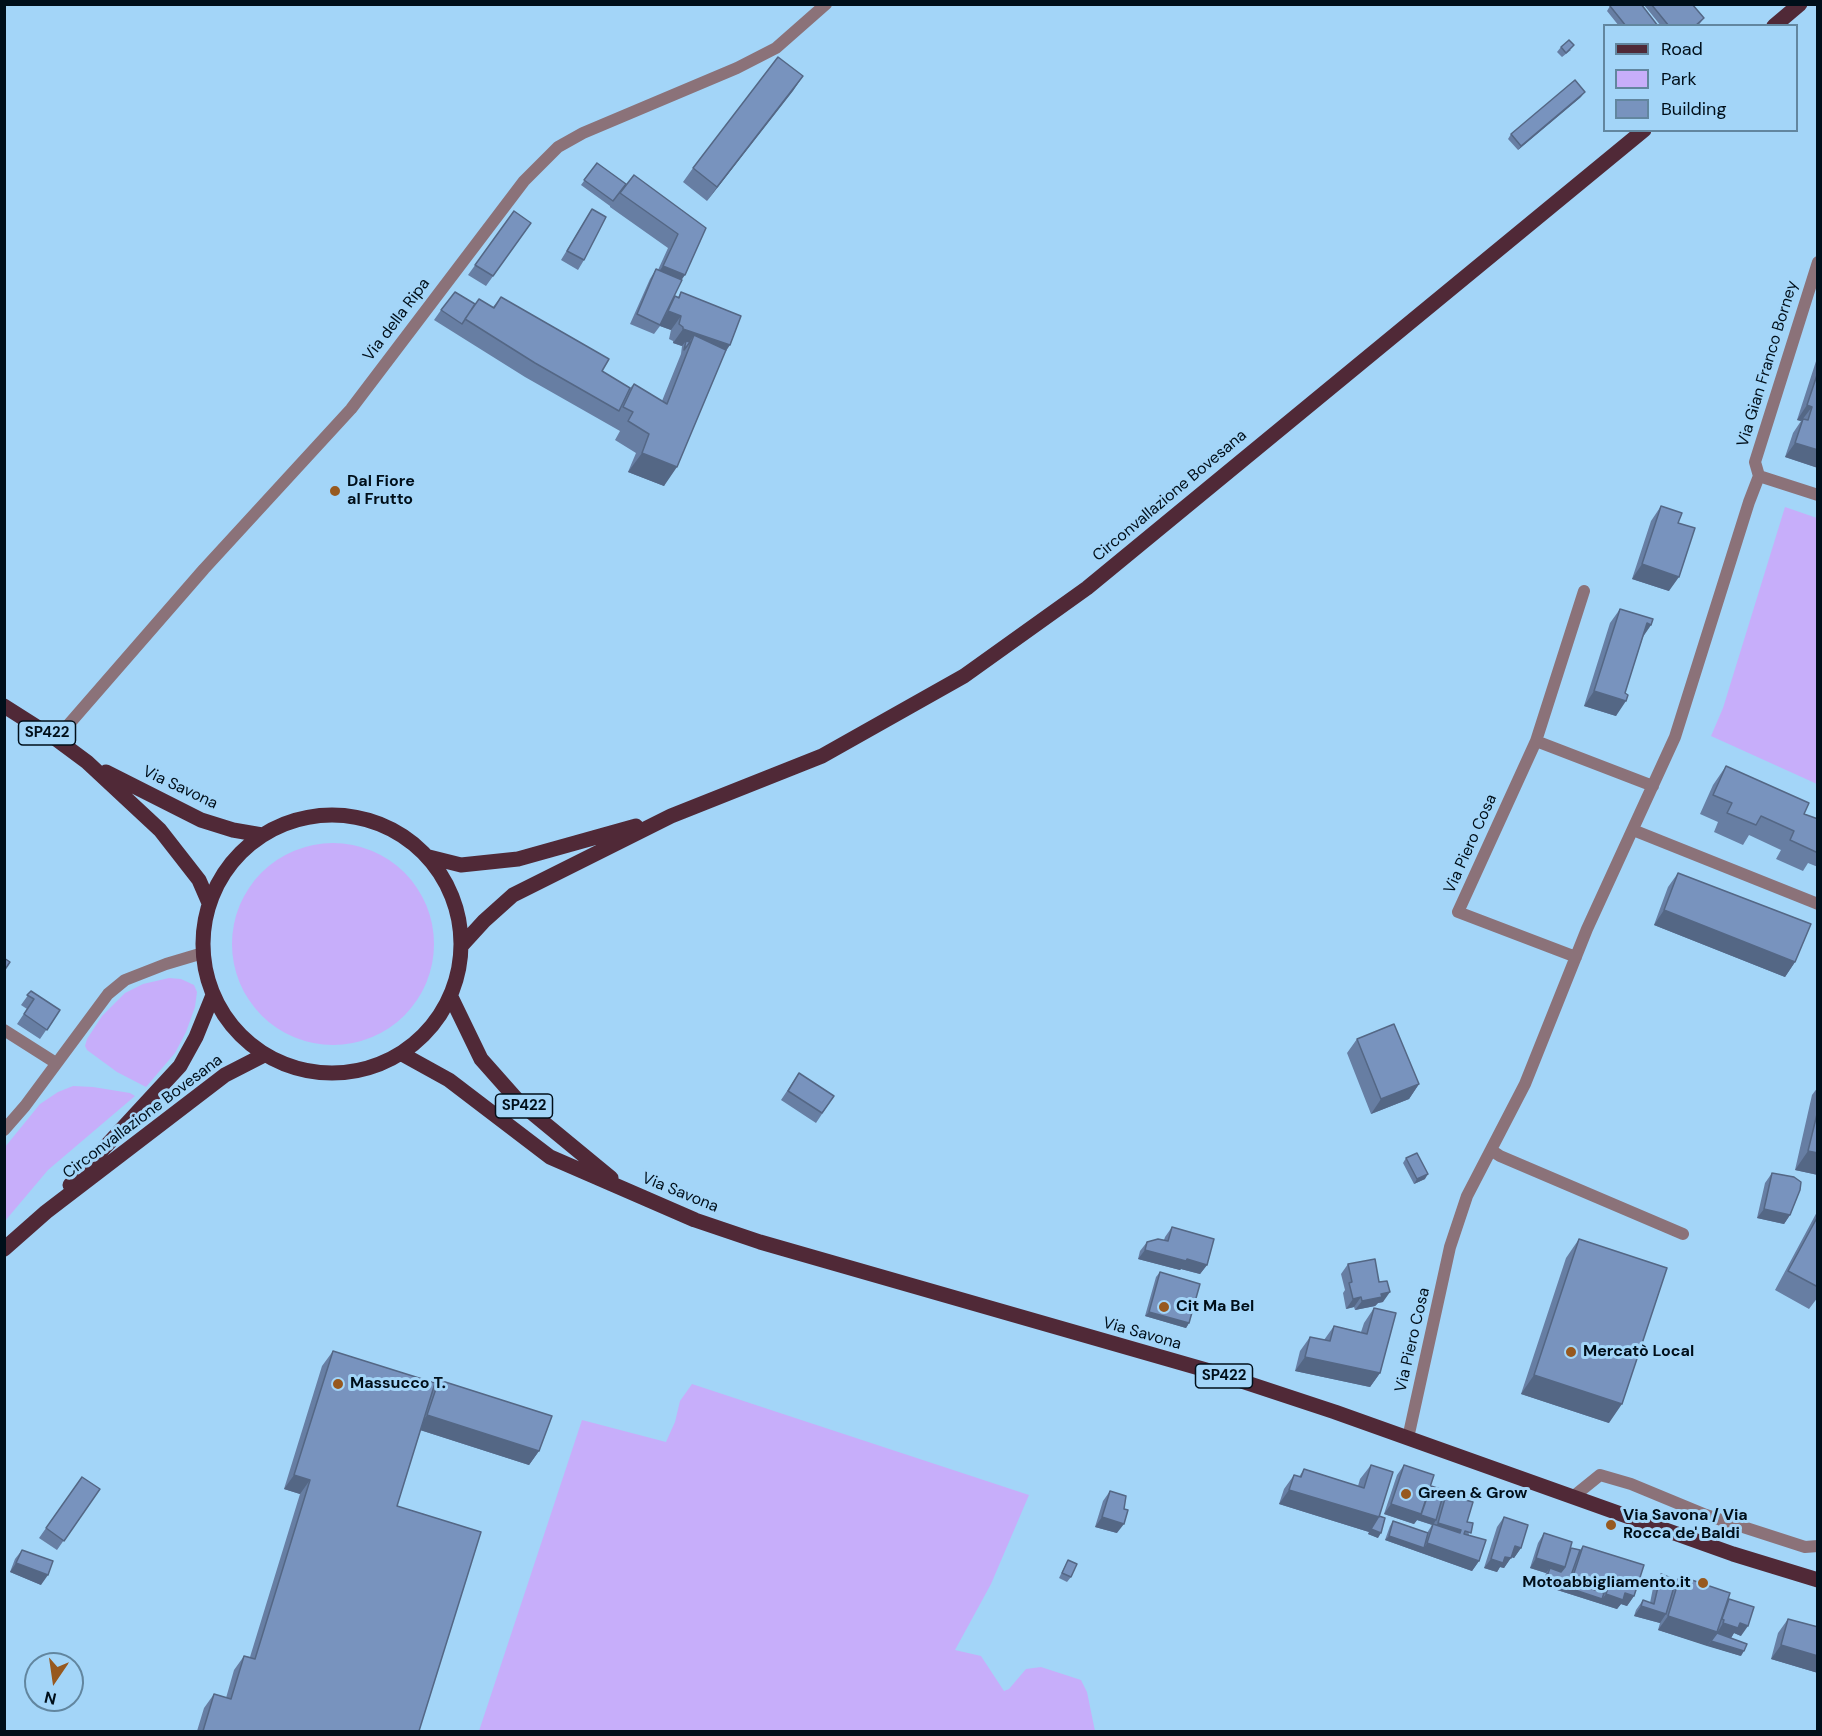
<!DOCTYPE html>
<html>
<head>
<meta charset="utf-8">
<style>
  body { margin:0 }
  #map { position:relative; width:1822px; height:1736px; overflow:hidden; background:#a3d5f8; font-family:"DM Sans",sans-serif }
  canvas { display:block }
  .frame { position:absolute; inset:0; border:6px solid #000f1a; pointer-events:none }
  .legend { position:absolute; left:1603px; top:24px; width:195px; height:108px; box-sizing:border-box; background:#a3d5f8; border:2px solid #62869f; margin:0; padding:8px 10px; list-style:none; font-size:18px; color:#000f1a }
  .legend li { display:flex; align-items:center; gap:12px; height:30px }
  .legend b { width:30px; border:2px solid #62869f }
  .north { position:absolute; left:24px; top:1652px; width:60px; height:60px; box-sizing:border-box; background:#a3d5f8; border:2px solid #62869f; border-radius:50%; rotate:193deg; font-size:16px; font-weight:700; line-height:24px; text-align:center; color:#000f1a }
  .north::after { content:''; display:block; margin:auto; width:21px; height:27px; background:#97591f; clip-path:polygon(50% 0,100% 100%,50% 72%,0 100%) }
</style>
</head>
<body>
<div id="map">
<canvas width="1822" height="1736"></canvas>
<div class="frame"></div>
<ul class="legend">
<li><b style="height:8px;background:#502937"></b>Road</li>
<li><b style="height:16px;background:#c7aefa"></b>Park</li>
<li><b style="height:16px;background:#7893be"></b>Building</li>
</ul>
<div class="north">N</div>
</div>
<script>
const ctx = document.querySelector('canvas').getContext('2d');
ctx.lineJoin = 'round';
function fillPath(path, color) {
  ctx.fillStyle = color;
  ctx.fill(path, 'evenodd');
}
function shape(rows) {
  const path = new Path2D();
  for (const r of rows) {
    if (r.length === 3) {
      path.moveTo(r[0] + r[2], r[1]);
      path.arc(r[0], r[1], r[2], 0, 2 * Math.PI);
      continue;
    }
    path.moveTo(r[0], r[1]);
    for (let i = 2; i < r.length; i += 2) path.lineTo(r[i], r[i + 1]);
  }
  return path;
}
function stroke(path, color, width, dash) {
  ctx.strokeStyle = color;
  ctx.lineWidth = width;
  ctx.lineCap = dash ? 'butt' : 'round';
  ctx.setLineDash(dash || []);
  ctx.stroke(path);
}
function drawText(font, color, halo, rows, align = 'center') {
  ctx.font = font + ' "DM Sans",sans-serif';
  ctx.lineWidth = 6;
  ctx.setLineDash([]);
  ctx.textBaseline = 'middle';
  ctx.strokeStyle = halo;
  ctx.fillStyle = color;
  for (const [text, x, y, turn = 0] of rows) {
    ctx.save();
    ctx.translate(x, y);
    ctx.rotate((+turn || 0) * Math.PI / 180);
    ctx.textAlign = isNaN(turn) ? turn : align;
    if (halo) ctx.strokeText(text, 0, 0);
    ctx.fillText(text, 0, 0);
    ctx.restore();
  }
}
const green = shape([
  [1785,507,1817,518,1817,784,1711,736,1723,708],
  [333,944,101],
  [169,978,181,979,194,985,197,992,195,1007,186,1032,175,1053,146,1087,117,1072,87,1050,85,1046,87,1039,102,1016,125,993,143,984],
  [73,1086,93,1087,130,1093,135,1096,48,1170,5,1221,5,1147,40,1104,58,1092],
  [692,1384,1029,1495,991,1584,955,1650,981,1656,1004,1691,1009,1689,1026,1669,1041,1667,1081,1680,1087,1692,1095,1731,479,1731,582,1420,666,1442,675,1422,680,1401]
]);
const minor = shape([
  [1759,476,1818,495],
  [56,739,204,569,351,409,524,181,558,147,583,133,737,68,776,48,826,4],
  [1536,741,1653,786],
  [1633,830,1818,904],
  [1576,957,1458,912,1536,741,1584,591],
  [4,1030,56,1063],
  [4,1130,25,1106,108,994,125,980,166,964,203,953],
  [1491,1150,1500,1156,1683,1234],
  [1408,1438,1450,1247,1467,1196,1525,1084,1587,929,1675,737,1749,502,1759,476,1755,462,1818,262],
  [1574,1496,1600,1475,1631,1484,1706,1515,1805,1547,1818,1546]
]);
const primary = shape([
  [1774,26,1800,4],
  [4,706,56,739,87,762,160,830,199,880,209,903],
  [106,772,201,820,233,830,262,835],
  [332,944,129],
  [429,857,461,865,518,859,636,826],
  [463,944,484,921,513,895,671,816,822,756,964,676,1087,588,1644,130],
  [451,997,481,1059,520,1103,611,1178],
  [402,1054,449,1080,550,1157,695,1220,760,1242,1220,1374,1335,1412,1733,1554,1818,1580],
  [70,1185,180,1066,196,1037,213,995],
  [4,1249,46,1212,225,1075,264,1055]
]);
const wall = shape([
  [1645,4,1692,4,1704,18,1698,26,1661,26,1644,5],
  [1610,6,1658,26,1619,26,1607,11],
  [1561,47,1571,50,1562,57,1557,52],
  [803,76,707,201,683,182,693,168],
  [1581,97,1518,150,1508,139,1511,134],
  [597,163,626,184,706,228,672,300,675,296,678,297,681,292,724,354,664,486,628,472,636,453,615,440,620,431,525,377,434,320,441,310,475,304,493,307,501,297,602,371,630,388,634,384,662,401,681,354,682,346,673,343,673,341,669,339,671,330,660,326,654,334,630,324,650,279,656,269,658,270,668,248,610,207,610,206,581,185],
  [592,209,584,260,578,270,561,260],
  [514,211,531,223,486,286,468,275],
  [1818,355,1818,468,1785,457,1793,433,1801,421,1797,420],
  [1661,506,1678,523,1669,591,1632,579,1651,521],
  [1620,609,1651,625,1643,637,1616,716,1584,706,1610,623],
  [1726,766,1804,814,1818,819,1818,867,1808,863,1803,871,1776,859,1781,850,1749,835,1743,845,1714,832,1718,822,1700,814,1713,785],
  [1678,873,1795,962,1785,977,1654,925,1668,887],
  [31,991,60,1010,40,1039,17,1024,27,1009,21,1005],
  [1357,1039,1419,1084,1409,1099,1371,1114,1347,1053],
  [799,1073,834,1096,816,1123,781,1100],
  [1818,1087,1818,1175,1795,1170,1812,1095],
  [1406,1158,1425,1179,1414,1184,1403,1163],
  [1772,1173,1790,1215,1784,1224,1757,1218,1765,1183],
  [1818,1210,1818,1297,1809,1309,1775,1290],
  [1172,1227,1207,1265,1200,1274,1181,1269,1180,1270,1138,1259,1140,1251,1147,1242,1164,1240,1165,1237],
  [1579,1239,1609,1423,1521,1394,1566,1258],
  [1348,1264,1379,1282,1383,1302,1378,1303,1375,1306,1355,1310,1354,1307,1346,1309,1343,1293,1345,1290,1341,1274],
  [1160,1272,1189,1323,1186,1328,1145,1316,1156,1277],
  [1374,1308,1380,1373,1370,1387,1295,1371,1300,1351,1310,1337,1324,1340,1334,1326,1361,1332,1364,1323],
  [333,1351,433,1388,439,1380,539,1451,529,1465,420,1430,397,1506,419,1731,197,1731,204,1708,214,1694,226,1698,234,1670,244,1656,250,1657,300,1494,284,1489,322,1366],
  [1371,1465,1379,1516,1378,1538,1368,1534,1369,1532,1279,1504,1284,1489,1294,1475,1299,1477,1304,1469,1358,1486,1360,1479],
  [1404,1465,1431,1486,1457,1498,1467,1522,1469,1535,1479,1561,1472,1571,1385,1540,1390,1526,1393,1521,1427,1533,1432,1525,1417,1520,1414,1524,1384,1514,1397,1475],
  [82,1477,100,1489,57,1550,39,1538],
  [1110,1491,1117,1533,1095,1527,1103,1501],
  [1504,1517,1521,1548,1514,1558,1511,1557,1504,1568,1500,1567,1497,1572,1484,1568,1497,1527],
  [1544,1533,1571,1548,1580,1550,1583,1546,1634,1596,1627,1606,1621,1604,1617,1609,1554,1589,1555,1585,1544,1581,1546,1573,1530,1568,1538,1543],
  [22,1550,41,1585,10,1572,15,1559],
  [1068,1560,1071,1577,1067,1582,1059,1578],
  [1661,1574,1676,1580,1680,1576,1729,1599,1741,1636,1734,1633,1731,1638,1717,1633,1741,1656,1658,1630,1660,1623,1634,1616,1636,1610,1643,1600,1650,1603,1654,1583],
  [1788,1619,1818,1627,1818,1673,1771,1659,1778,1633]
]);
const shadedWall = shape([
  [803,76,793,91,707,201,717,187],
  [1585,92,1581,97,1518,150,1521,146],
  [663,266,685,275,675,289,653,280],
  [668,311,681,316,671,330,660,326,660,325,659,324],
  [683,329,730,345,720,360,694,335,686,348,686,341,682,346,673,343],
  [1807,405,1812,407,1802,420,1803,419,1801,421,1797,420],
  [1795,443,1818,450,1818,468,1785,457],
  [642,453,677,467,664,486,628,472],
  [1642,564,1679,577,1669,591,1632,579],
  [1647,623,1651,625,1641,639],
  [1594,691,1626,701,1616,716,1584,706],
  [1664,910,1795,962,1785,977,1654,925],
  [1419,1084,1409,1099,1371,1114,1381,1099],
  [1808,1151,1818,1153,1818,1175,1795,1170],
  [1428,1174,1425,1179,1414,1184,1417,1179],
  [1764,1209,1790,1215,1784,1224,1757,1218],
  [1145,1250,1187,1259,1207,1265,1200,1274,1181,1269,1180,1270,1138,1259],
  [1390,1292,1383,1302,1378,1303,1375,1306,1355,1310,1362,1301,1381,1294],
  [1361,1297,1354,1307,1346,1309,1353,1299],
  [1149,1312,1189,1323,1186,1328,1145,1316],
  [1305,1357,1380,1373,1370,1387,1295,1371],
  [1534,1375,1622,1404,1609,1423,1521,1394],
  [427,1415,539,1451,529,1465,417,1429],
  [294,1475,310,1480,300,1494,284,1489],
  [1289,1490,1379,1517,1369,1532,1279,1504],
  [1391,1504,1421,1514,1436,1520,1433,1525,1417,1520,1414,1524,1384,1514],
  [1102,1517,1124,1524,1117,1533,1095,1527],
  [1438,1523,1461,1530,1454,1540,1431,1532],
  [1371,1529,1381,1533,1378,1538,1368,1534],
  [1389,1536,1424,1548,1427,1543,1479,1561,1472,1571,1385,1540],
  [1515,1546,1521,1548,1514,1558,1508,1556],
  [1505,1557,1511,1558,1504,1568,1500,1567,1497,1572,1484,1568,1491,1559],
  [1536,1558,1565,1567,1558,1577,1550,1568,1546,1573,1530,1568],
  [16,1563,48,1575,41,1585,10,1572],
  [1547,1576,1559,1580,1555,1585,1544,1581],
  [1573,1576,1608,1588,1601,1597,1566,1586],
  [1557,1584,1602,1599,1606,1594,1625,1593,1634,1596,1627,1606,1621,1604,1617,1609,1554,1589],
  [1641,1606,1666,1614,1660,1623,1634,1616],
  [1668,1616,1717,1632,1707,1646,1658,1630],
  [1723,1623,1740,1623,1748,1626,1741,1636,1734,1633,1731,1638,1717,1633],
  [1711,1641,1744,1651,1741,1656,1707,1646],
  [1781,1645,1818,1656,1818,1673,1771,1659]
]);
const building = shape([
  [1612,4,1641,4,1658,26,1626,26,1610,6,1612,4],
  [1651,4,1692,4,1704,18,1695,26,1669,26,1651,4],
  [1569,40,1574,45,1566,53,1561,47,1569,40],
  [778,57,803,76,717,187,693,168,778,57],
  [1575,80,1585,92,1521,146,1511,134,1575,80],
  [597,163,626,184,613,201,584,180,597,163],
  [634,175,706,228,685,275,663,266,678,234,620,193,634,175],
  [592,209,606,217,584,260,567,251,592,209],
  [514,211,531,223,493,276,475,265,514,211],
  [656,269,682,280,660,325,637,314,656,269],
  [455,292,475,304,462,324,441,310,455,292],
  [681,292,741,316,730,345,683,329,683,327,679,324,681,316,668,311,675,296,679,298,681,292],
  [501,297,609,359,602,371,630,388,619,411,535,363,465,319,479,299,494,308,501,297],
  [694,335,726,350,677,467,642,453,649,434,628,421,633,412,623,407,634,384,667,404,694,335],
  [686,341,690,342,684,350,686,341],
  [1818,372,1818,450,1795,443,1803,419,1808,420,1812,407,1807,405,1818,372],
  [1661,506,1682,513,1678,523,1695,528,1679,577,1642,564,1661,506],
  [1620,609,1653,619,1651,625,1647,623,1625,693,1628,695,1626,701,1594,691,1620,609],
  [1726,766,1809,803,1804,814,1818,819,1818,849,1816,852,1790,840,1794,831,1761,816,1756,825,1727,813,1732,803,1713,795,1726,766],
  [1678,873,1811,924,1795,962,1664,910,1678,873],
  [4,958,10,962,4,971,4,958],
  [31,991,60,1010,47,1030,24,1014,34,999,27,995,31,991],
  [1394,1024,1419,1084,1381,1099,1357,1039,1394,1024],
  [799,1073,834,1096,822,1113,788,1091,799,1073],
  [1818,1110,1818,1153,1808,1151,1818,1110],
  [1417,1153,1428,1174,1417,1179,1406,1158,1417,1153],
  [1772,1173,1794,1177,1801,1182,1800,1190,1790,1215,1764,1209,1772,1173],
  [1818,1216,1818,1287,1788,1271,1818,1216],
  [1172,1227,1214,1239,1207,1265,1187,1259,1186,1261,1145,1250,1147,1242,1158,1239,1168,1241,1172,1227],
  [1579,1239,1667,1268,1622,1404,1534,1375,1579,1239],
  [1375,1259,1379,1282,1387,1281,1390,1292,1381,1294,1382,1297,1362,1301,1361,1297,1353,1299,1349,1283,1352,1282,1348,1264,1375,1259],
  [1160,1272,1200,1284,1189,1323,1149,1312,1160,1272],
  [1374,1308,1396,1313,1380,1373,1305,1357,1310,1337,1330,1341,1334,1326,1367,1334,1374,1308],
  [333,1351,435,1383,397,1506,481,1532,419,1731,203,1731,214,1694,231,1699,244,1656,255,1659,310,1480,294,1475,333,1351],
  [439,1380,552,1416,539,1451,427,1415,439,1380],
  [1371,1465,1393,1472,1379,1517,1289,1490,1294,1475,1301,1477,1304,1469,1364,1488,1371,1465],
  [1404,1465,1434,1475,1421,1514,1391,1504,1404,1465],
  [82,1477,100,1489,64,1541,46,1528,82,1477],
  [1431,1486,1456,1494,1457,1498,1446,1495,1442,1499,1436,1520,1421,1515,1431,1486],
  [1110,1491,1126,1496,1124,1509,1128,1510,1124,1524,1102,1517,1110,1491],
  [1446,1495,1473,1502,1467,1522,1473,1523,1471,1533,1465,1531,1464,1534,1486,1540,1479,1561,1427,1543,1433,1524,1460,1533,1461,1530,1438,1523,1446,1495],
  [1379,1516,1385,1518,1381,1533,1371,1529,1379,1516],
  [1504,1517,1528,1525,1521,1548,1515,1546,1511,1558,1505,1557,1503,1563,1491,1559,1504,1517],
  [1393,1521,1428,1533,1424,1548,1389,1536,1393,1521],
  [1544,1533,1572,1542,1565,1567,1536,1558,1544,1533],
  [1583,1546,1644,1565,1634,1596,1625,1593,1623,1600,1606,1594,1608,1588,1573,1576,1583,1546],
  [1571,1548,1580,1550,1569,1581,1604,1593,1602,1599,1557,1584,1559,1580,1547,1576,1550,1568,1561,1572,1565,1567,1571,1548],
  [22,1550,53,1561,48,1575,16,1563,22,1550],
  [1068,1560,1077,1564,1071,1577,1062,1573,1068,1560],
  [1661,1574,1676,1580,1666,1614,1641,1606,1643,1600,1654,1604,1661,1574],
  [1680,1576,1730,1593,1717,1632,1668,1616,1680,1576],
  [1729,1599,1754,1607,1748,1626,1740,1623,1738,1628,1723,1623,1724,1620,1722,1619,1729,1599],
  [1788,1619,1818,1627,1818,1656,1781,1645,1788,1619],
  [1717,1633,1747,1644,1744,1651,1711,1641,1717,1633]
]);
const markers = [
  [335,491,6,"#97591f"],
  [1164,1307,6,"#97591f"],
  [1571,1352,6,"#97591f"],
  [338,1384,6,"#97591f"],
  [1406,1494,6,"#97591f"],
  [1611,1525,6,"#97591f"],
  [1703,1583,6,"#97591f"]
];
const shields = [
  [47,733,57],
  [524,1106,57],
  [1224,1376,57]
];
const shieldNames = [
  ["SP422",47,733],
  ["SP422",524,1106],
  ["SP422",1224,1376]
];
const streetNames = [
  ["Via della Ripa",397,320,-53],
  ["Via Gian Franco Borney",1768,364,-73],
  ["Circonvallazione Bovesana",1170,496,-40],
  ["Via Savona",180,788,25],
  ["Via Piero Cosa",1471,844,-66],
  ["Circonvallazione Bovesana",143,1117,-37],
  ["Via Savona",680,1193,22],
  ["Via Savona",1142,1334,16],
  ["Via Piero Cosa",1413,1340,-77]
];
const poiNames = [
  ["Dal Fiore",347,482],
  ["al Frutto",347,500],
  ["Cit Ma Bel",1176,1307],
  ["Mercatò Local",1583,1352],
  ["Massucco T.",350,1384],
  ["Green & Grow",1418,1494],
  ["Via Savona / Via",1623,1516],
  ["Rocca de' Baldi",1623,1534],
  ["Motoabbigliamento.it",1691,1583,"right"]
];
fillPath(green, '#c7aefa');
stroke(minor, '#8b7279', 12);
stroke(primary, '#502937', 15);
fillPath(wall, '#677ea3');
fillPath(shadedWall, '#546785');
fillPath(building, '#7893be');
stroke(building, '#546785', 1.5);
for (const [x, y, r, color] of markers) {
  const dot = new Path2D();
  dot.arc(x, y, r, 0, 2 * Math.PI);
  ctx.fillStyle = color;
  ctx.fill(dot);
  stroke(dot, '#a3d5f8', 2);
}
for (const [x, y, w] of shields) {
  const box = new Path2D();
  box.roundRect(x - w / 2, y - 12, w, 24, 4.5);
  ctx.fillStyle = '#a3d5f8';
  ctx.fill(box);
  stroke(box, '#000f1a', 1.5);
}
drawText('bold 15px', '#000f1a', null, shieldNames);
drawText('16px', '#000f1a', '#a3d5f8', streetNames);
drawText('bold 16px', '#000f1a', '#a3d5f8', poiNames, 'left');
</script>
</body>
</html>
